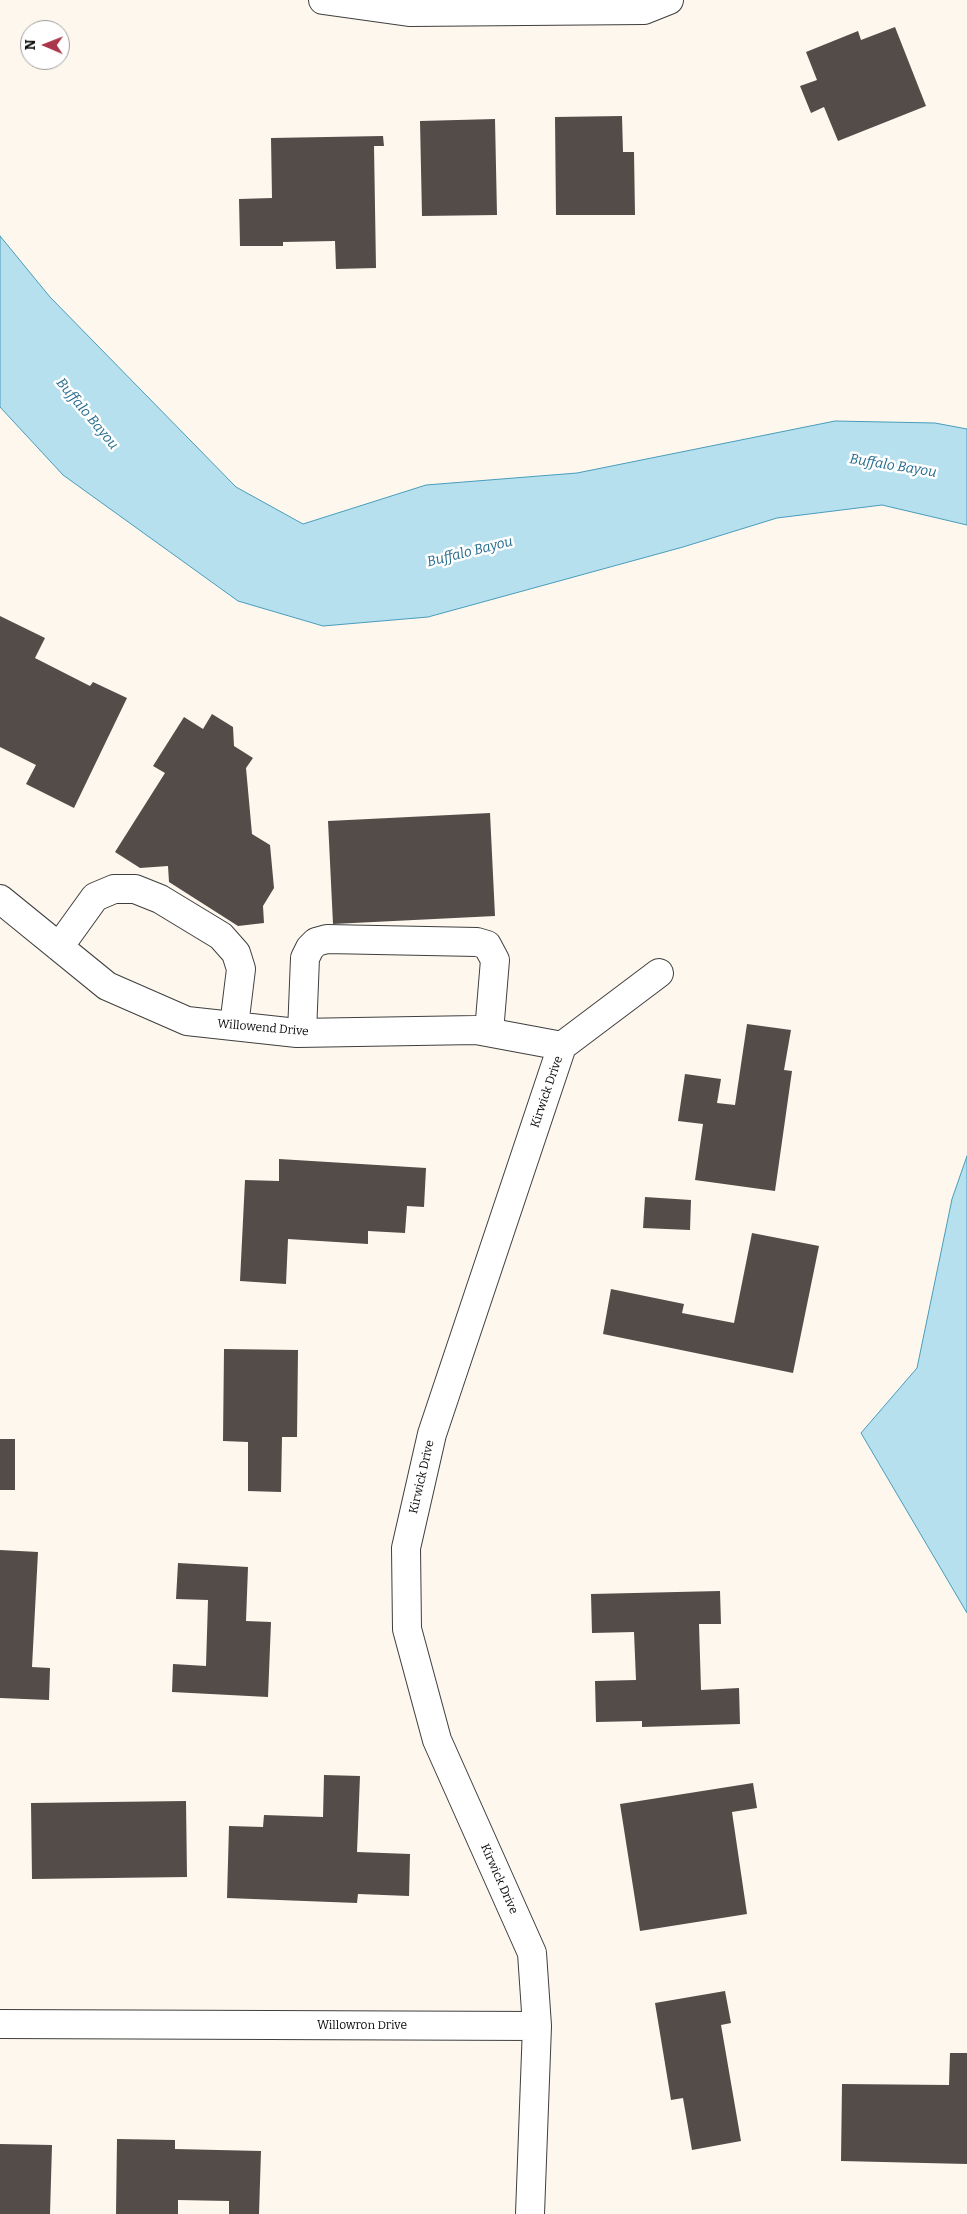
<!DOCTYPE html>
<html>
<head>
<meta charset="utf-8">
<style>
  body { margin:0 }
  #map { position:relative; width:967px; height:2214px; overflow:hidden; background:#fdf7ed; font-family:Bitter,serif }
  canvas { display:block }
  .north { position:absolute; left:20px; top:20px; width:50px; height:50px; box-sizing:border-box; background:#fff; border:1px solid #9e9e9e; border-radius:50%; rotate:271deg; font-size:14px; font-weight:700; line-height:20px; text-align:center; color:#0c0c0c }
  .north::after { content:''; display:block; margin:auto; width:18px; height:22px; background:#aa3649; clip-path:polygon(50% 0,100% 100%,50% 72%,0 100%) }
</style>
</head>
<body>
<div id="map">
<canvas width="967" height="2214"></canvas>
<div class="north">N</div>
</div>
<script>
const ctx = document.querySelector('canvas').getContext('2d');
ctx.lineJoin = 'round';
function fillPath(path, color) {
  ctx.fillStyle = color;
  ctx.fill(path, 'evenodd');
}
function shape(rows) {
  const path = new Path2D();
  for (const r of rows) {
    path.moveTo(r[0], r[1]);
    for (let i = 2; i < r.length; i += 2) path.lineTo(r[i], r[i + 1]);
  }
  return path;
}
function stroke(path, color, width, dash) {
  ctx.strokeStyle = color;
  ctx.lineWidth = width;
  ctx.lineCap = dash ? 'butt' : 'round';
  ctx.setLineDash(dash || []);
  ctx.stroke(path);
}
function drawText(font, color, halo, rows, align = 'center') {
  ctx.font = font + ' Bitter,serif';
  ctx.lineWidth = 5;
  ctx.setLineDash([]);
  ctx.textBaseline = 'middle';
  ctx.strokeStyle = halo;
  ctx.fillStyle = color;
  for (const [text, x, y, turn = 0] of rows) {
    ctx.save();
    ctx.translate(x, y);
    ctx.rotate((+turn || 0) * Math.PI / 180);
    ctx.textAlign = isNaN(turn) ? turn : align;
    if (halo) ctx.strokeText(text, 0, 0);
    ctx.fillText(text, 0, 0);
    ctx.restore();
  }
}
const water = shape([
  [0,236,50,297,236,487,303,524,426,485,577,473,835,421,935,423,967,429,967,525,882,505,777,518,683,547,428,617,323,626,238,601,63,475,0,407,0,236],
  [967,1156,967,1613,861,1433,917,1368,952,1199,967,1156]
]);
const building = shape([
  [895,27,926,106,838,141,824,107,811,113,800,86,817,80,806,52,858,31,861,40],
  [622,116,623,152,634,152,635,215,556,215,555,117],
  [495,119,497,215,422,216,420,121],
  [383,136,384,146,374,146,376,268,336,269,335,241,283,242,283,246,240,246,239,199,272,198,271,138],
  [0,616,45,638,35,658,90,686,93,682,127,698,74,808,26,784,36,765,0,747],
  [212,714,233,727,234,746,253,758,246,768,252,834,270,845,274,888,263,906,264,923,238,926,169,882,168,866,140,868,115,852,165,773,153,766,184,717,203,729],
  [490,813,495,916,333,924,328,821],
  [747,1024,791,1030,784,1070,792,1071,775,1191,695,1180,703,1124,678,1121,685,1074,721,1079,717,1103,735,1105],
  [279,1159,426,1168,424,1207,407,1206,405,1233,368,1231,368,1244,288,1239,286,1284,240,1281,245,1180,279,1181],
  [645,1197,691,1200,690,1230,643,1228],
  [752,1233,819,1246,793,1373,603,1334,611,1289,684,1304,682,1313,734,1323],
  [224,1349,298,1350,297,1437,282,1437,281,1492,248,1491,248,1442,223,1441],
  [0,1439,15,1439,15,1490,0,1490],
  [0,1550,38,1552,32,1667,50,1668,49,1700,0,1698],
  [178,1563,248,1567,246,1621,271,1622,268,1697,172,1692,173,1664,206,1666,208,1600,176,1599],
  [720,1591,721,1624,699,1624,701,1690,739,1688,740,1724,642,1727,642,1721,596,1722,595,1681,636,1680,634,1632,592,1633,591,1594],
  [324,1775,360,1776,357,1852,410,1854,409,1896,358,1894,357,1903,227,1898,229,1826,263,1827,264,1815,323,1817],
  [753,1783,757,1808,732,1812,747,1914,640,1931,620,1804],
  [186,1801,187,1877,32,1879,31,1803],
  [725,1991,731,2023,721,2025,741,2141,692,2150,683,2098,671,2100,655,2003],
  [950,2053,967,2053,967,2164,841,2161,842,2084,949,2085],
  [117,2139,175,2140,175,2149,261,2151,259,2214,229,2214,229,2201,178,2200,178,2214,116,2214],
  [0,2144,52,2145,50,2214,0,2214]
]);
const minor = shape([
  [323,0,409,12,644,10,669,0],
  [0,899,107,986,187,1021,297,1033,476,1030,562,1046],
  [59,947,95,897,114,889,135,889,160,899,221,936,236,953,241,969,234,1026],
  [302,1033,305,958,310,948,316,942,327,939,477,942,487,945,495,960,489,1032],
  [0,2024,537,2026],
  [530,2214,537,2026,532,1953,437,1740,407,1629,406,1548,432,1434,562,1046,659,973]
]);
const streetNames = [
  ["Willowend Drive",263,1028,5],
  ["Kirwick Drive",547,1092,-71],
  ["Kirwick Drive",422,1477,-77],
  ["Kirwick Drive",499,1879,66],
  ["Willowron Drive",362,2026]
];
const waterNames = [
  ["Buffalo Bayou",87,414,50],
  ["Buffalo Bayou",893,466,9],
  ["Buffalo Bayou",470,552,-14]
];
fillPath(water, '#b7e0ee');
stroke(water, '#489cbb', 1);
fillPath(building, '#534c49');
stroke(minor, '#3f3f3f', 30);
stroke(minor, '#fff', 28);
drawText('12px', '#0c0c0c', '#fff', streetNames);
drawText('italic 14px', '#256c8d', '#fff', waterNames);
</script>
</body>
</html>
